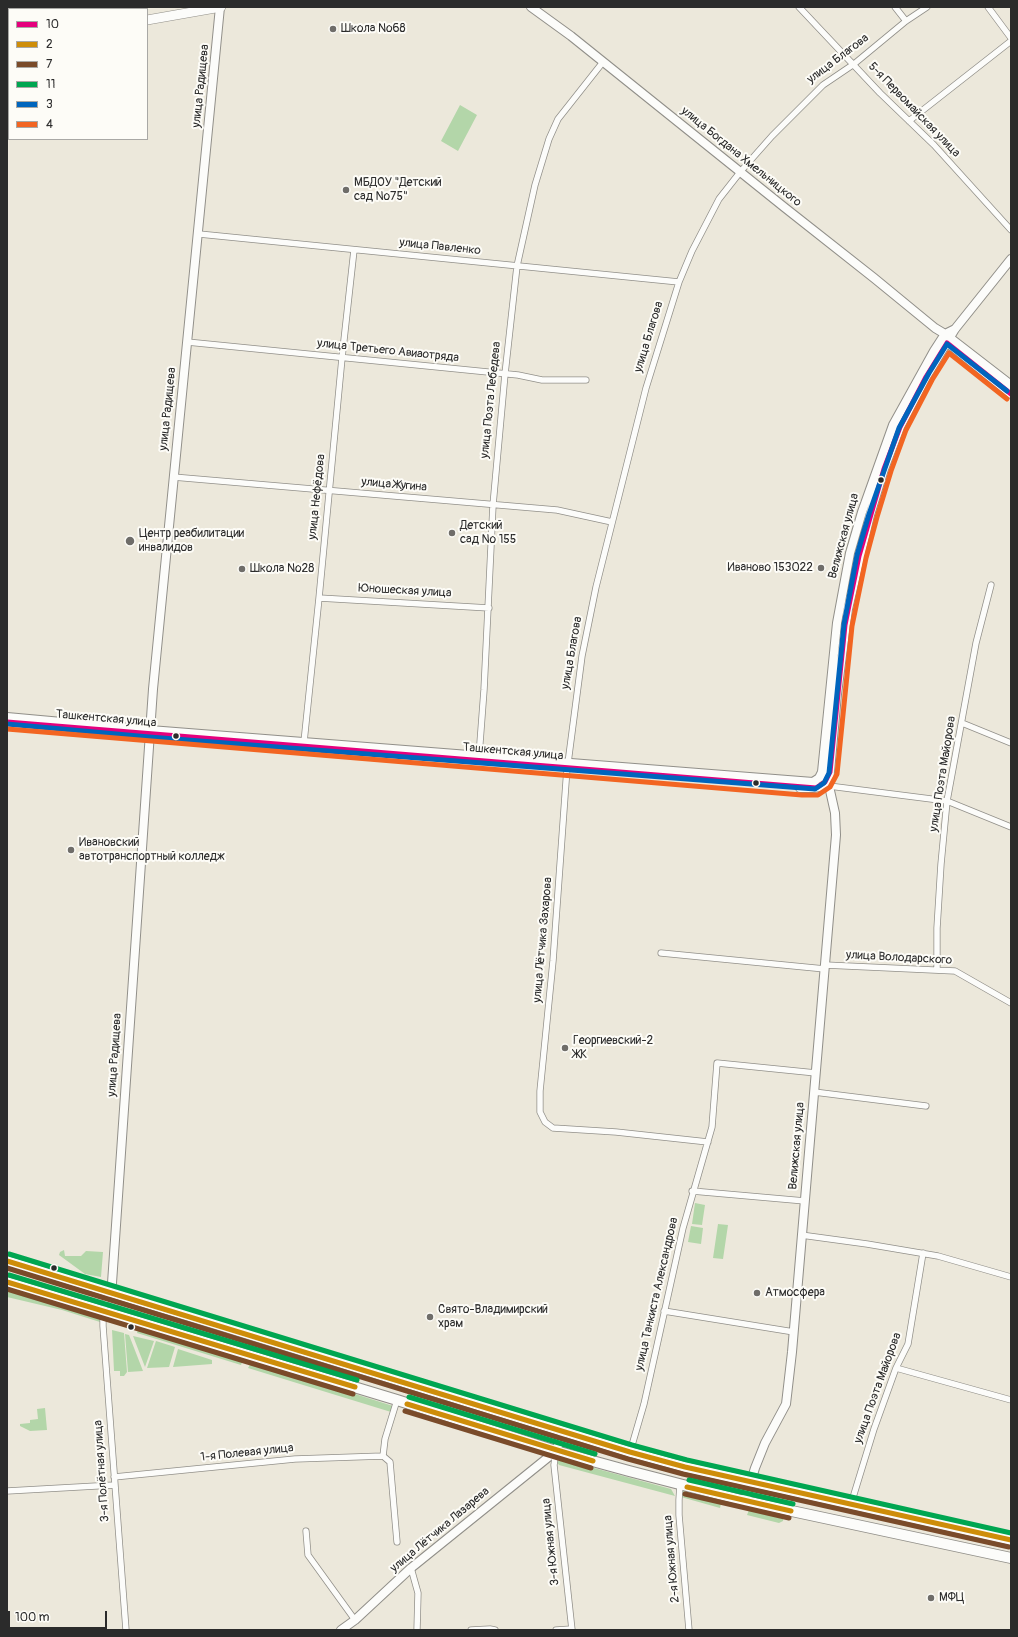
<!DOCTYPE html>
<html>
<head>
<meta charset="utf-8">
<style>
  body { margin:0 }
  #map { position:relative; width:1018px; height:1637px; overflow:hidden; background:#ece8db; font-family:Pangolin,sans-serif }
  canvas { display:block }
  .frame { position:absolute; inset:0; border:8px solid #2b2b2b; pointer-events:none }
  .legend { position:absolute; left:8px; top:8px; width:140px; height:132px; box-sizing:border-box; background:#fdfcf7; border:1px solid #a9a8a5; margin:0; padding:5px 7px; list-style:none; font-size:12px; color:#2b2b2b }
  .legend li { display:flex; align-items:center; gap:8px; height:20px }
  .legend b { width:20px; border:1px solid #a9a8a5 }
  .scale { position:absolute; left:8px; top:1611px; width:99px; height:18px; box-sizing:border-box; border:2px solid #2b2b2b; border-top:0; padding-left:5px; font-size:12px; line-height:14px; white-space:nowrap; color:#2b2b2b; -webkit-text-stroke:3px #fdfcf7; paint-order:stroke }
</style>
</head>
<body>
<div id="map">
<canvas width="1018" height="1637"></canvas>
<div class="frame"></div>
<ul class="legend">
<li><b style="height:5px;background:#e5007d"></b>10</li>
<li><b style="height:5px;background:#ce8d09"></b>2</li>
<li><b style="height:5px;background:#7a4b2a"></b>7</li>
<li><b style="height:5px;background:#00a651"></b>11</li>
<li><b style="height:5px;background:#0065bd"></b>3</li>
<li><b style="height:5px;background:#f26522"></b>4</li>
</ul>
<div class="scale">100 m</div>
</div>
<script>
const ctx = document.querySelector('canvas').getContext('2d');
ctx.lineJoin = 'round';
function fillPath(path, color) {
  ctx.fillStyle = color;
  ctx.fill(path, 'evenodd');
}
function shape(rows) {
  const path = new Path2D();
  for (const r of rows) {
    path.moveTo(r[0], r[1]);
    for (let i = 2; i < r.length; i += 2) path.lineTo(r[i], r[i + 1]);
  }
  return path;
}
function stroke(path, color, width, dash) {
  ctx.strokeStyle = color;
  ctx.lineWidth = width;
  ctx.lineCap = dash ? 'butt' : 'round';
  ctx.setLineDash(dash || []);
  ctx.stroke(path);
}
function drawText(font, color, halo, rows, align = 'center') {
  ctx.font = font + ' Pangolin,sans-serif';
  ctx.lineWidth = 4;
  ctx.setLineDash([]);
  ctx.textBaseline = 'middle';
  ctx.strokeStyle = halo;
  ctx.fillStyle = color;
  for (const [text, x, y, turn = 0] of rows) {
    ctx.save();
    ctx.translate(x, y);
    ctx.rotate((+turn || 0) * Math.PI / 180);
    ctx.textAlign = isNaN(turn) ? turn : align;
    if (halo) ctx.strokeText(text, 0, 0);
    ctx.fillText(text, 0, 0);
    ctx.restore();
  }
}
const green = shape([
  [460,105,477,115,458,151,441,141],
  [695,1203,705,1205,702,1225,692,1224],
  [718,1224,728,1225,723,1259,713,1258],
  [691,1226,703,1228,701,1244,688,1242],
  [64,1250,65,1256,81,1256,86,1251,103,1252,101,1277,85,1274,59,1255,60,1252],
  [7,1290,55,1302,99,1315,100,1322,62,1310,7,1297],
  [139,1327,242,1358,243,1360,241,1365,137,1333],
  [112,1330,124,1333,127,1372,124,1376,120,1376,120,1371,114,1371],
  [125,1334,129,1335,143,1371,128,1372],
  [133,1336,154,1341,145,1367],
  [156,1341,175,1347,169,1367,147,1368],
  [178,1349,212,1360,212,1364,173,1367],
  [254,1362,393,1406,391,1412,248,1368,251,1363],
  [45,1408,47,1430,30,1431,20,1426,20,1424,30,1423,30,1420,38,1419,37,1409],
  [561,1459,671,1489,675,1496,559,1465,557,1462],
  [683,1491,722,1500,720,1508,681,1497,681,1492],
  [754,1507,784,1513,783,1521,779,1523,747,1515,749,1510]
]);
const street = shape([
  [31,7,32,9],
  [111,7,111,9],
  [799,7,880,93,934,145,1011,230],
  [895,7,906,21],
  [988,7,1011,38],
  [909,121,1011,41],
  [199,234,679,282],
  [187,342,518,375,542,380,586,380],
  [173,477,557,510,612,522],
  [319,598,489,608],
  [962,723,1011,743],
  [304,742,319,598,342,358,354,250],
  [479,756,484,690,493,505,505,374,517,266,535,185,549,139,558,119,603,62],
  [568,763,582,656,596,587,646,388,679,282,692,251,719,199,741,171,772,136,823,85,854,64,906,21,927,7],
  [567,768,553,961,540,1091,540,1112,545,1122,553,1128,616,1132,708,1142],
  [829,786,947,801,1011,827],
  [661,953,825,969],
  [825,965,955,971,1011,1003],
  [937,969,937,928,941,864,947,801,976,643,991,585],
  [814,1092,926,1106],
  [692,1191,805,1201],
  [801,1235,867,1244,938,1256,1011,1277],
  [109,1291,103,1311,103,1326,126,1630],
  [664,1311,794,1332],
  [896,1368,1011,1400],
  [556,1451,554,1465,572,1630],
  [630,1452,644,1404,683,1228,712,1127,717,1063,816,1073],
  [114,1477,295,1459,383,1456],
  [680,1485,679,1500,679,1515,689,1630],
  [7,1491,114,1485],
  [851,1504,874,1429,896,1368,908,1344,923,1253],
  [306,1531,308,1555,355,1620],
  [397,1542,390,1462,383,1456,385,1439,397,1400],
  [411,1568,418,1593,417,1630],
  [471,1630,490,1629,495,1630],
  [556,1630,572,1629]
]);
const secondary = shape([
  [531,7,571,36,784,207,874,278,935,328,945,334,1011,385],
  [944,340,1011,394],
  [7,717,150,730,813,782,819,778,822,772,837,623,850,553,862,512,893,425,934,351,945,334,955,329],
  [829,783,837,694,848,609,870,515,884,469,900,427,926,377,955,329,1011,259],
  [800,788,812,788,829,786],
  [109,1291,112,1283,153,689,220,7],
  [745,1501,755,1468,765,1443,786,1404,792,1352,836,835,835,813,829,786,822,772],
  [341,1630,355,1620,411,1568,556,1451,563,1432]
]);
const primary = shape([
  [147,20,221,7],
  [7,43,9,43]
]);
const highway = shape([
  [7,1261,216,1324,630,1452,685,1467,1011,1540],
  [7,1282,397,1400,556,1451,629,1471,745,1501,1011,1558]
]);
const bus1 = shape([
  [7,722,816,788,825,782,830,772,845,625,859,556,884,469,900,427,926,377,947,343,1011,394]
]);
const bus2 = shape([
  [7,1261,630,1452,685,1467,1011,1540],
  [7,1282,355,1387],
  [407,1404,593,1461],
  [687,1487,791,1511]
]);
const bus3 = shape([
  [7,1268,628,1459,683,1474,1009,1547],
  [7,1289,353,1394],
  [405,1411,591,1468],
  [685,1494,789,1518]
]);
const bus4 = shape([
  [9,1254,632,1445,687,1460,1011,1533],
  [9,1275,357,1380],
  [409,1397,595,1454],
  [689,1480,793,1504]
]);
const bus5 = shape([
  [7,724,149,737,815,789,824,783,829,773,844,624,857,555,869,514,899,428,929,373,947,344,1007,391]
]);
const bus6 = shape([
  [7,729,802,795,818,795,830,787,837,774,852,626,866,558,877,517,891,471,906,430,932,380,949,353,1007,399]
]);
const markers = [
  [333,29,4,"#6f6d69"],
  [346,190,4,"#6f6d69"],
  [881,480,3.5,"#2b2b2b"],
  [452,533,4,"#6f6d69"],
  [130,541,5,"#6f6d69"],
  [821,568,4,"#6f6d69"],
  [242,569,4,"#6f6d69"],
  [176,736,3.5,"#2b2b2b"],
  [756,783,3.5,"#2b2b2b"],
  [71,850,4,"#6f6d69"],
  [565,1048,4,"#6f6d69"],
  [54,1268,3.5,"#2b2b2b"],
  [757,1293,4,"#6f6d69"],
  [430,1317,4,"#6f6d69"],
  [131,1327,3.5,"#2b2b2b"],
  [931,1598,4,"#6f6d69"]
];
const poiNames = [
  ["Школа №68",341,29],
  ["МБДОУ \"Детский",354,183],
  ["сад №75\"",354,197],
  ["Детский",460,526],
  ["сад № 155",460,540],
  ["Центр реабилитации",139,534],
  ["инвалидов",139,548],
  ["Иваново 153022",813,568,"right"],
  ["Школа №28",250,569],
  ["Ивановский",79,843],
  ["автотранспортный колледж",79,857],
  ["Георгиевский-2",573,1041],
  ["ЖК",573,1055],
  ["Атмосфера",765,1293],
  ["Свято-Владимирский",438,1310],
  ["храм",438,1324],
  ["МФЦ",939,1598]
];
const streetNames = [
  ["улица Благова",838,59,-37],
  ["улица Радищева",201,86,-84],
  ["5-я Первомайская улица",914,110,46],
  ["улица Богдана Хмельницкого",741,157,39],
  ["улица Павленко",440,247,6],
  ["улица Благова",649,337,-73],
  ["улица Третьего Авиаотряда",388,351,6],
  ["улица Поэта Лебедева",491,400,-84],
  ["улица Радищева",168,409,-84],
  ["улица Жугина",394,485,5],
  ["улица Нефёдова",317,497,-84],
  ["Велижская улица",844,536,-75],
  ["Юношеская улица",405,591,3],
  ["улица Благова",572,653,-80],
  ["Ташкентская улица",106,719,5],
  ["Ташкентская улица",513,752,5],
  ["улица Поэта Майорова",943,774,-81],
  ["улица Лётчика Захарова",543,940,-85],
  ["улица Володарского",899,958,3],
  ["улица Радищева",115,1055,-86],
  ["Велижская улица",797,1146,-85],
  ["улица Танкиста Александрова",657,1294,-77],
  ["улица Поэта Майорова",878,1388,-70],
  ["1-я Полевая улица",247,1453,-6],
  ["3-я Полётная улица",102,1471,-94],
  ["улица Лётчика Лазарева",440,1530,-40],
  ["3-я Южная улица",551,1542,-96],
  ["2-я Южная улица",672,1559,-95]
];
fillPath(green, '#b3d6a9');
stroke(street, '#918f89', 7);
stroke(secondary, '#918f89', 10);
stroke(primary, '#918f89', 10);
stroke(highway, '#918f89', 12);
stroke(street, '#fcfcfa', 5.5);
stroke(secondary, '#fcfcfa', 8);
stroke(primary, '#fcfcfa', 9);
stroke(highway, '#fcfcfa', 10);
stroke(bus1, '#e5007d', 5);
stroke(bus2, '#ce8d09', 5);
stroke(bus3, '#7a4b2a', 5);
stroke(bus4, '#00a651', 5);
stroke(bus5, '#0065bd', 5);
stroke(bus6, '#f26522', 5);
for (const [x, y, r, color] of markers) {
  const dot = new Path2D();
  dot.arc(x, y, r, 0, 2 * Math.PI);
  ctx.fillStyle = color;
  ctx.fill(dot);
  stroke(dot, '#fdfcf7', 1.5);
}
drawText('12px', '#2b2b2b', '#fdfcf7', poiNames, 'left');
drawText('12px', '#2b2b2b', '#fdfcf7', streetNames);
</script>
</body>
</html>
